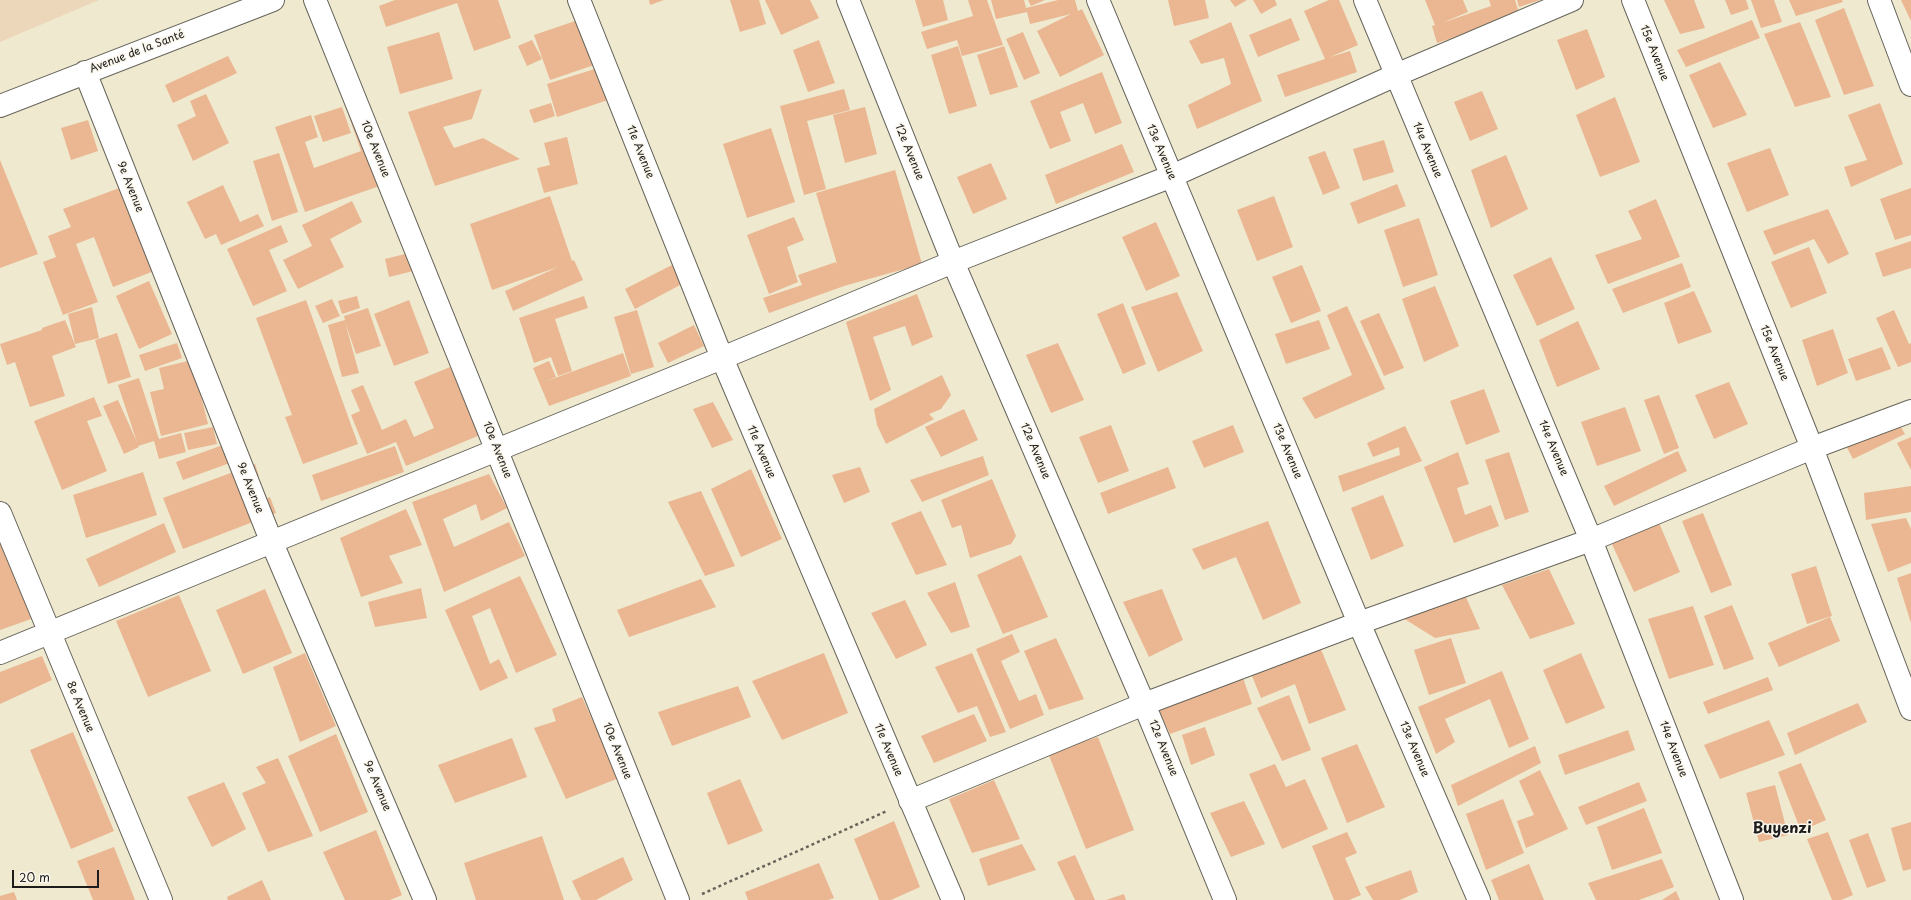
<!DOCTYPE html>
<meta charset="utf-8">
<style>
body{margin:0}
#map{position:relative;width:1911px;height:900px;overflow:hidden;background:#efe9cf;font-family:"Playpen Sans",sans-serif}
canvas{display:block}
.scale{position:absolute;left:12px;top:870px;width:87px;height:18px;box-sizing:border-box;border:2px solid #1c1c1c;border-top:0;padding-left:5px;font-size:12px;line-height:14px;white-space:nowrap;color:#1c1c1c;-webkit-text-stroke:3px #fbf7ec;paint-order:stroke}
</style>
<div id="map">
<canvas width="1911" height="900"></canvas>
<div class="scale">20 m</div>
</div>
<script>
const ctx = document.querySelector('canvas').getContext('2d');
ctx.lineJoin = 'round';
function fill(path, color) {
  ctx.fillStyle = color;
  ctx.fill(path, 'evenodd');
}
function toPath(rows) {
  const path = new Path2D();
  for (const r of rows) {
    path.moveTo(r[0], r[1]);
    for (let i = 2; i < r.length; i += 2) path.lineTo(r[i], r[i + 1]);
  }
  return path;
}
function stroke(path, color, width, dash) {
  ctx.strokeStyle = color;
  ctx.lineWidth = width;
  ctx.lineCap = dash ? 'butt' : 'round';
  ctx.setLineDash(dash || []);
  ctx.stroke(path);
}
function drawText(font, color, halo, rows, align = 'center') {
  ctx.font = font + ' "Playpen Sans",sans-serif';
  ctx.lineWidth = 3;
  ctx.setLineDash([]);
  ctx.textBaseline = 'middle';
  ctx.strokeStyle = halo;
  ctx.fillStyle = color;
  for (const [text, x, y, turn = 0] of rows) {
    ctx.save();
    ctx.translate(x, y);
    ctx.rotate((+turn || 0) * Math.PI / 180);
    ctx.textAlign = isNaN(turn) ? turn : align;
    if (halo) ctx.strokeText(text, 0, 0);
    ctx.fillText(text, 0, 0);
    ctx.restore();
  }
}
const built = toPath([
 [0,0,99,0,0,42]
]);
const building = toPath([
 [395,0,498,0,511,38,474,51,457,3,386,27,379,6],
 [649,0,664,0,650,5],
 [730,0,759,0,766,24,740,32],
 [765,0,810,0,819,18,781,35],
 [915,0,943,0,948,20,923,27],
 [968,0,987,0,1003,45,962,56,957,40,927,49,921,32,973,16],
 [991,0,1024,0,1026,8,1058,0,1075,0,1078,11,1082,9,1104,55,1060,77,1037,31,1071,14,1030,24,1027,12,996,19],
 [1028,0,1045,0,1031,6],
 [1168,0,1205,0,1209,18,1174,26],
 [1230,0,1247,0,1235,7],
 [1253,0,1275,0,1277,5,1261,14],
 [1329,0,1339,0,1358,45,1330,57,1350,51,1357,72,1285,97,1277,75,1325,59,1304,11],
 [1425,0,1463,0,1468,12,1442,23,1491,6,1489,0,1515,0,1520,16,1437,43,1432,26,1435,25],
 [1517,0,1540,0,1519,7],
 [1664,0,1694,0,1705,28,1680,34],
 [1725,0,1746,0,1749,9,1731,15],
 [1751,0,1774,0,1782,22,1761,28],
 [1789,0,1842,0,1843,2,1796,16],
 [1901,0,1911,0,1911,21],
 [1844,8,1874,86,1844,95,1815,20],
 [1291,18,1300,40,1258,57,1249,35],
 [581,19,597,64,550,80,534,35],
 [1752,20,1760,38,1686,67,1677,50],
 [1231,22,1262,101,1197,129,1188,105,1231,84,1224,58,1201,64,1189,41],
 [1800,22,1831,97,1795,107,1764,34],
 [1587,29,1605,77,1576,90,1557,40],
 [439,32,453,79,400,94,387,47],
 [1023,32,1040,73,1024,80,1006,39],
 [532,40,542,59,527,66,518,46],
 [819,40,835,83,808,92,793,50],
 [958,46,977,106,949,114,931,55],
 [1004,46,1018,87,990,95,977,55],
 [228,56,237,73,173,103,165,85],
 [1720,62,1747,115,1713,128,1689,75],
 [604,66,614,98,557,117,547,84],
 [1102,72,1122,123,1095,134,1083,103,1060,112,1071,141,1050,149,1030,101],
 [482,89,472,119,443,127,454,148,483,138,520,159,435,186,408,112],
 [844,89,850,110,807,121,826,189,804,195,780,106],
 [1482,91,1498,129,1470,141,1454,102],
 [206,94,229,143,193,161,177,125,196,116,190,101],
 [1615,97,1640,162,1600,177,1576,115],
 [362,99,391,182,305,212,275,127,311,115,318,137,305,142,314,168,361,151,345,105],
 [551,103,555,116,534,123,529,110],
 [1880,103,1903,164,1851,187,1844,167,1867,160,1848,115],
 [342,107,351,133,323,142,314,116],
 [865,107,877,154,845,163,833,115],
 [88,120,98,151,71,160,61,128],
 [771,128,795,202,747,218,723,144],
 [567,137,578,184,544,193,537,168,550,165,544,143],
 [1384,140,1394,172,1363,181,1353,149],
 [1122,144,1134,172,1056,204,1045,175],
 [1770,148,1789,195,1747,212,1727,163],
 [1325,151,1340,188,1323,195,1308,157],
 [279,153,298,212,272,221,253,161],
 [1506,155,1528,209,1491,228,1471,170],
 [0,160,38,254,0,268],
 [991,163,1007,199,973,214,957,177],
 [895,170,922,264,844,286,769,313,763,298,802,285,798,275,836,262,838,267,816,193],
 [1397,184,1406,206,1358,224,1350,203],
 [223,185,240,222,258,214,264,226,221,245,216,234,205,239,187,202],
 [122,187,154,271,113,287,94,237,76,244,98,302,63,315,43,262,56,257,48,236,71,227,63,209],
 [1911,188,1911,235,1895,240,1880,199],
 [550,196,572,261,574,260,583,280,513,311,505,291,558,267,492,290,470,224],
 [1274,196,1293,247,1257,261,1237,210],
 [1656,199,1680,257,1608,284,1595,255,1642,239,1628,211],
 [352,201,362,222,330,239,344,267,298,289,283,260,312,246,302,225],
 [1828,209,1849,254,1828,264,1814,239,1774,255,1763,231],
 [794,217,804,240,787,247,798,282,769,294,747,235],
 [1419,218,1438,275,1403,287,1384,230],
 [1156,222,1180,276,1146,291,1122,237],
 [281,225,288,242,269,250,287,291,253,306,227,249],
 [1911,241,1911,268,1883,277,1875,253],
 [1809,247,1827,293,1791,308,1771,262],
 [421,250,425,268,389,277,385,259],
 [1551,257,1575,309,1537,326,1513,275],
 [1682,263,1691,287,1623,313,1612,289],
 [672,265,682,284,635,309,625,289],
 [1302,265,1321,311,1291,323,1272,277],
 [149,281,172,334,139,349,116,296],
 [1435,286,1459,346,1424,362,1402,299],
 [1694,291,1712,332,1678,344,1664,303],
 [1177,292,1203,351,1158,372,1131,307],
 [917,294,933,337,912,346,905,326,873,337,891,390,870,401,846,322],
 [357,296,360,308,342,314,338,301],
 [584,296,588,308,555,319,572,371,558,376,551,357,534,363,519,318],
 [332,299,340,316,323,323,315,306],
 [306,300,358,444,303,464,285,417,292,415,256,318],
 [409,300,429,353,394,366,374,314],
 [1123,303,1146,364,1123,374,1097,314],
 [1347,306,1385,389,1315,419,1302,398,1352,375,1327,315],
 [92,307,99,338,75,344,68,314],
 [368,308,381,346,356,354,345,322,359,373,342,377,328,325,345,320,344,316],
 [637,310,654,367,631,374,614,317],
 [1894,310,1909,344,1911,343,1911,362,1898,367,1876,318],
 [1379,313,1404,368,1384,376,1360,321],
 [65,320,76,347,52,356,65,396,30,407,15,362,7,365,0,344,42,330,42,328],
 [1319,320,1330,349,1286,364,1275,334],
 [1578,321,1600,369,1557,387,1539,340],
 [694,325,704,346,668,363,658,343],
 [1833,329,1848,373,1817,386,1802,340],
 [117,333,131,377,108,384,95,340],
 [177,343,182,358,145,371,139,355],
 [1058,343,1084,400,1051,413,1026,355],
 [1882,347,1891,369,1856,381,1848,359],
 [623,353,631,376,549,406,533,368,549,361,556,377,544,382],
 [192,360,208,424,161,436,150,392,164,389,159,368],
 [450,367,480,435,406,466,396,442,367,454,351,415,360,411,351,390,363,385,382,430,406,419,414,437,434,428,414,382],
 [942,375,951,395,941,409,929,414,934,419,886,444,877,425,874,409],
 [139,378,159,439,181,433,186,452,159,459,154,441,138,446,139,447,124,454,103,406,118,400,137,442,118,385],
 [1729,382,1748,424,1714,439,1695,395],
 [1484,389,1500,432,1466,445,1450,401],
 [1659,395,1679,448,1664,454,1644,400],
 [94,397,102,416,87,421,107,471,62,490,34,421],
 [713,402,733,440,712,448,693,409],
 [1625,407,1641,451,1597,466,1581,422],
 [964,409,978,440,941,457,925,427],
 [1899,424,1905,434,1853,459,1845,444],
 [1111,425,1129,471,1098,483,1079,437],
 [1233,425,1244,452,1204,468,1192,441],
 [1405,426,1422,461,1343,492,1338,476,1400,455,1399,447,1373,457,1367,443],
 [213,427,217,444,188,450,184,433],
 [1911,437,1911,470,1897,443],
 [242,438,249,456,183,480,176,462],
 [395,446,404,472,321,501,312,475],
 [1678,451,1687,471,1614,506,1604,486],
 [1458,452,1469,484,1457,488,1465,515,1491,505,1499,526,1454,543,1424,467],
 [1509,452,1529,512,1505,520,1485,460],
 [983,456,989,475,922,502,910,480],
 [255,464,259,476,246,482,254,503,270,497,276,513,183,549,163,498],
 [860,467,870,492,844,503,832,475],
 [1168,467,1176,488,1108,514,1100,493],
 [751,469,782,539,741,557,711,489],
 [143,472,157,515,86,538,73,495],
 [489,474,507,508,481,521,476,504,443,519,454,547,509,522,525,556,444,592,412,502],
 [992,479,1016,536,1011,544,970,558,961,525,952,528,941,500],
 [1911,486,1911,512,1866,520,1864,493],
 [701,491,735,566,705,576,668,502],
 [1383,495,1404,546,1371,560,1351,508],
 [406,509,422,545,389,556,403,583,361,597,340,538],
 [921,511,947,565,916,575,891,523],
 [1703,513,1732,585,1711,593,1682,521],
 [1906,518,1911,529,1911,563,1888,572,1871,524],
 [1268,521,1301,603,1263,620,1236,557,1203,570,1192,549],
 [164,523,176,552,99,587,86,559],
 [1659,523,1680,572,1634,592,1611,542],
 [0,530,31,619,0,630],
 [1021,555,1048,617,1003,634,977,575],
 [1816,566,1832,616,1807,624,1791,574],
 [1549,569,1575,624,1530,639,1502,585],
 [1911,573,1911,623,1897,578],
 [520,576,557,655,516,673,490,608,472,616,490,664,499,659,508,678,480,691,445,610],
 [701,579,716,607,629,637,617,610],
 [955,582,970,627,951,633,927,593],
 [421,588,427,618,375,627,368,602],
 [265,589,292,653,243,674,216,610],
 [1162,589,1183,640,1149,657,1123,602],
 [179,595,211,671,148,697,116,621],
 [1465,595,1480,629,1435,638,1403,618],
 [905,600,927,645,896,659,871,613],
 [1732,605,1754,659,1724,670,1704,616],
 [1693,606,1714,665,1669,679,1648,619],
 [1830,617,1840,641,1779,667,1768,643],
 [1012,634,1020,652,1001,661,1019,701,1036,694,1044,715,1010,729,976,649],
 [1056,638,1084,699,1049,710,1024,651],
 [1451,638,1466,683,1429,695,1414,650],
 [1320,647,1346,710,1309,724,1295,684,1261,698,1250,671],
 [305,653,336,726,300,742,273,667],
 [824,653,848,713,782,740,752,681],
 [972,653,1006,732,990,737,977,706,958,713,935,667],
 [1581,653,1605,708,1566,724,1543,670],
 [42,656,52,680,0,704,0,672],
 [1502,671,1529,739,1509,748,1490,699,1445,719,1455,742,1436,754,1418,707],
 [1242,675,1252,704,1170,734,1157,706],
 [1768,677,1773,690,1708,714,1703,702],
 [738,686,751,717,672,746,658,712],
 [1289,695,1311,750,1282,761,1257,708],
 [582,697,619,778,566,799,534,728,556,721,552,709],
 [1858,703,1867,722,1795,755,1787,733],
 [974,714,987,741,934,763,921,736],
 [1769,720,1785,755,1720,779,1704,745],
 [1205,727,1215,755,1191,765,1182,735],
 [1628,730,1635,750,1565,775,1558,755],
 [73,732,114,831,71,849,30,750],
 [336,734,368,812,320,832,288,756],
 [1098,737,1134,830,1086,849,1048,753],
 [512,738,527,777,455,803,438,765],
 [1357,744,1385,807,1347,823,1321,758],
 [1535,746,1541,763,1458,806,1451,785],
 [278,758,313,836,268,852,242,793,266,783,256,767],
 [1801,763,1826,820,1801,831,1778,772],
 [1275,764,1286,787,1305,779,1328,829,1282,849,1249,774],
 [1540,770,1568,829,1526,848,1517,821,1534,815,1519,781],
 [740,779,763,831,728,845,707,793],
 [994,780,1020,839,972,853,949,799],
 [224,782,246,829,212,847,187,797],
 [1639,782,1647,801,1586,825,1578,807],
 [1775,785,1788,835,1759,842,1746,793],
 [1503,799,1524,853,1486,870,1466,814],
 [1244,801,1265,844,1231,857,1210,813],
 [1644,808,1662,853,1612,870,1597,827],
 [894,821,920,887,891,900,879,900,854,839],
 [1911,822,1911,869,1903,871,1891,828],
 [376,830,402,895,390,900,345,900,323,852],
 [1347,832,1357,853,1345,858,1361,895,1349,900,1334,900,1312,846],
 [1828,832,1853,895,1841,900,1832,900,1807,839],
 [1868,833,1886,881,1867,888,1849,840],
 [542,836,564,900,476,900,464,863],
 [1022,844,1036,870,988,886,979,859],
 [114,847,135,900,93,900,77,861],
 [1075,855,1095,900,1075,900,1057,862],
 [623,857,633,880,596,900,581,900,572,881],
 [1662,859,1674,887,1639,900,1596,900,1588,883],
 [819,863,834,898,828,900,748,900,745,892],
 [1529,864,1544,900,1499,900,1491,880],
 [1411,870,1418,892,1400,900,1373,900,1365,887],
 [262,880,271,900,228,900,227,897],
 [1676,891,1680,900,1662,900],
 [14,892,17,900,0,900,0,896],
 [1124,894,1126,900,1106,900]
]);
const path = toPath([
 [702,894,887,811]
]);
const minor = toPath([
 [315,0,678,900],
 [579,0,722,358,953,900],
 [848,0,953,262,1144,704,1225,900],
 [1098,0,1359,623,1479,900],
 [1365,0,1591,540,1732,900],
 [1633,0,1812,448,1911,709],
 [1879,0,1911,85],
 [85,72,272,543,425,900],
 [0,106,273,0],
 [0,513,161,900],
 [0,653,722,358,953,262,1172,176,1396,75,1572,0],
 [910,801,1144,704,1359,623,1591,540,1812,448,1911,411]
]);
const streetNames = [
 ["Avenue de la Santé",137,52,-21],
 ["15e Avenue",1654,53,68],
 ["10e Avenue",375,149,68],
 ["14e Avenue",1427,150,67],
 ["11e Avenue",640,152,68],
 ["12e Avenue",909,152,68],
 ["13e Avenue",1161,152,67],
 ["9e Avenue",130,187,68],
 ["15e Avenue",1774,353,68],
 ["14e Avenue",1553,448,67],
 ["10e Avenue",497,450,68],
 ["12e Avenue",1035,451,67],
 ["13e Avenue",1287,451,67],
 ["11e Avenue",761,452,67],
 ["9e Avenue",250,488,68],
 ["8e Avenue",80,707,67],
 ["12e Avenue",1163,748,68],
 ["13e Avenue",1414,749,67],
 ["14e Avenue",1673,749,69],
 ["11e Avenue",888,750,67],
 ["10e Avenue",617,751,68],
 ["9e Avenue",377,786,67]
];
const districtNames = [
 ["Buyenzi",1782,829]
];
fill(built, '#edd7ba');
fill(building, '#eab792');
stroke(minor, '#66645b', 24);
stroke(path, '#66645b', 2.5, [3, 3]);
stroke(minor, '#fff', 22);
drawText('11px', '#1c1c1c', '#fbf7ec', streetNames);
drawText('bold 15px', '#1c1c1c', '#fbf7ec', districtNames);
</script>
